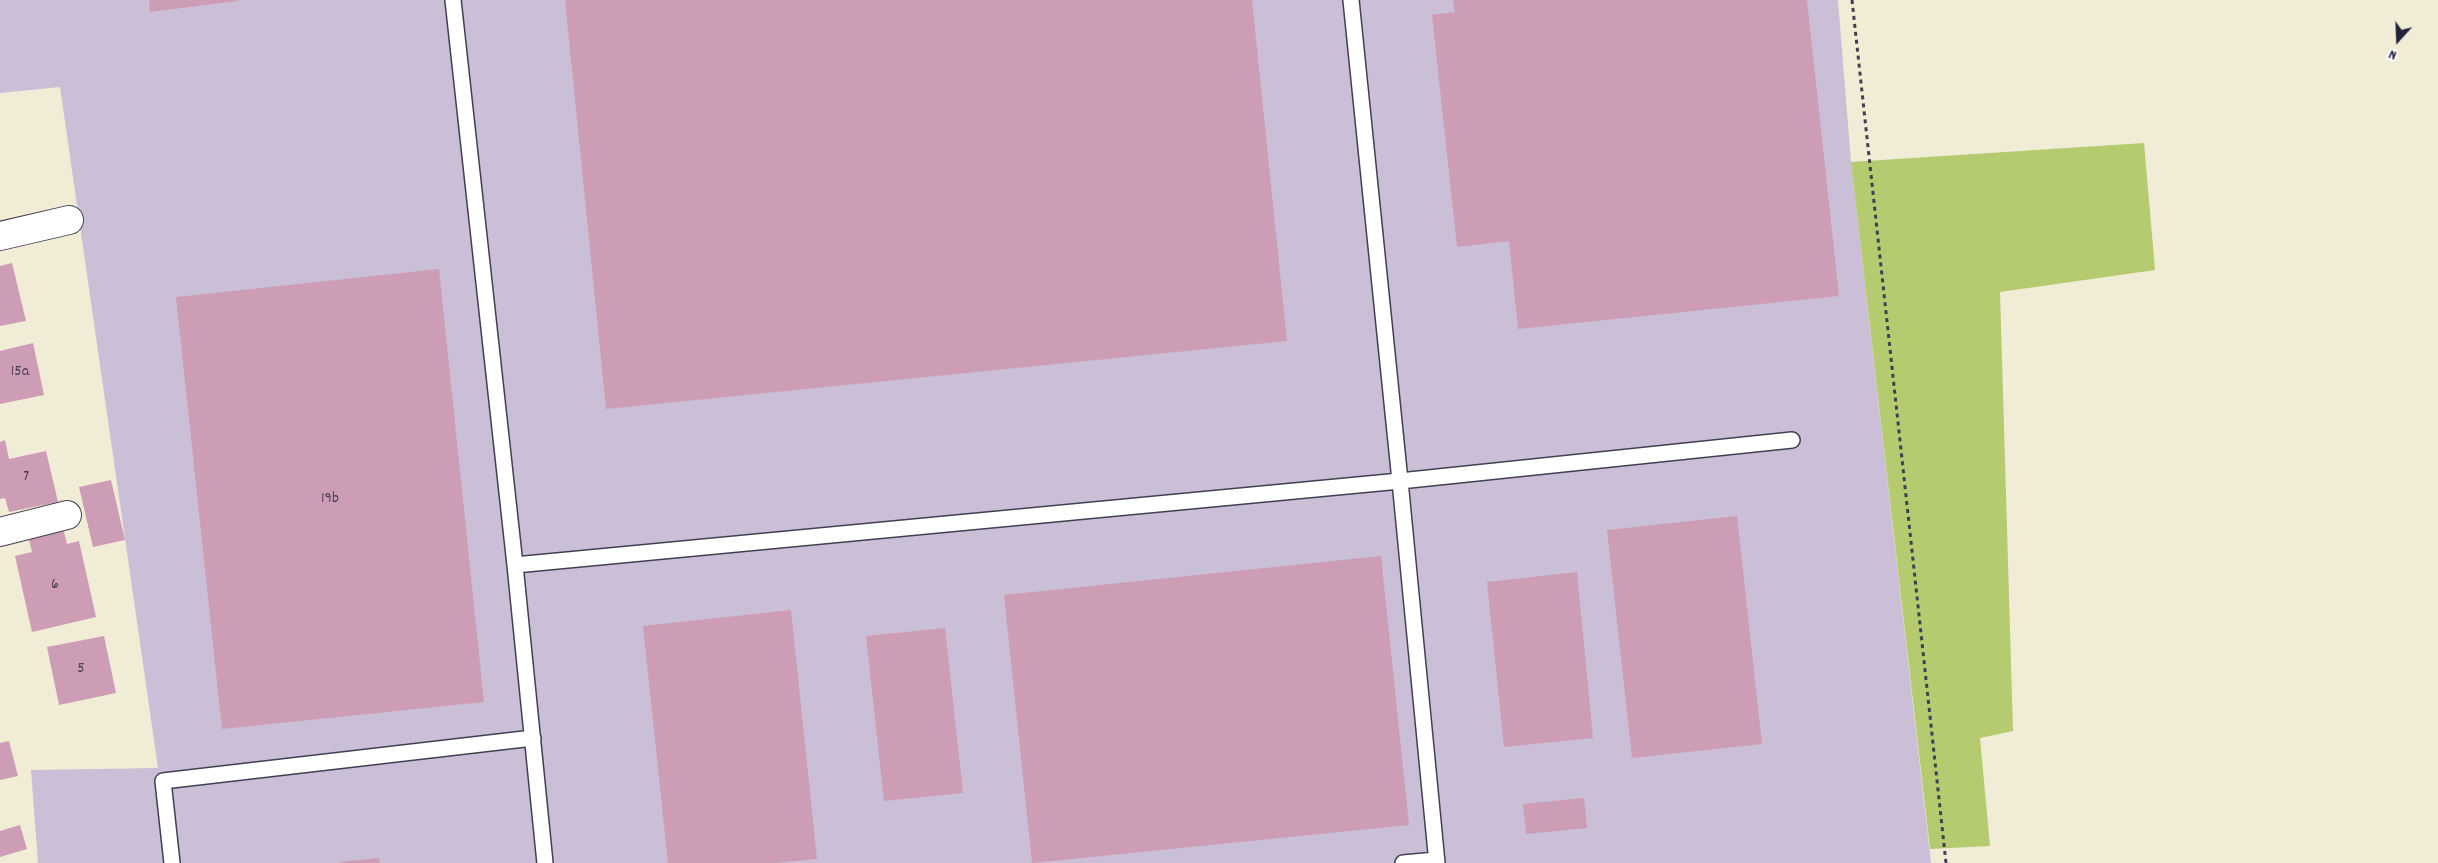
<!DOCTYPE html>
<style>
body{margin:0}
#map{position:relative;width:2438px;height:863px;overflow:hidden;background:#f1ecd6;font-family:Dekko,sans-serif}
canvas{display:block}
.north{position:absolute;left:2373px;top:15px;width:50px;height:50px;-webkit-text-stroke:4px #fdfcf7;paint-order:stroke;rotate:200deg;font-size:14px;font-weight:700;line-height:20px;text-align:center;color:#22223b}
.north::after{content:'';display:block;margin:auto;width:18px;height:22px;background:#22223b;clip-path:polygon(50% 0,100% 100%,50% 72%,0 100%)}
</style>
<div id="map">
<canvas width="2438" height="863"></canvas>
<div class="north">N</div>
</div>
<script>
const ctx = document.querySelector('canvas').getContext('2d');
ctx.lineJoin = 'round';
function fill(path, color) {
  ctx.fillStyle = color;
  ctx.fill(path, 'evenodd');
}
function toPath(rows) {
  const path = new Path2D();
  for (const r of rows) {
    path.moveTo(r[0], r[1]);
    for (let i = 2; i < r.length; i += 2) path.lineTo(r[i], r[i + 1]);
  }
  return path;
}
function stroke(path, color, width, dash) {
  ctx.strokeStyle = color;
  ctx.lineWidth = width;
  ctx.lineCap = dash ? 'butt' : 'round';
  ctx.setLineDash(dash || []);
  ctx.stroke(path);
}
function drawText(font, color, halo, rows, align = 'center') {
  ctx.font = font + ' Dekko,sans-serif';
  ctx.lineWidth = 4;
  ctx.setLineDash([]);
  ctx.textBaseline = 'middle';
  ctx.strokeStyle = halo;
  ctx.fillStyle = color;
  for (const [text, x, y, turn = 0] of rows) {
    ctx.save();
    ctx.translate(x, y);
    ctx.rotate((+turn || 0) * Math.PI / 180);
    ctx.textAlign = isNaN(turn) ? turn : align;
    if (halo) ctx.strokeText(text, 0, 0);
    ctx.fillText(text, 0, 0);
    ctx.restore();
  }
}
const industrial = toPath([
 [0,0,1838,0,1851,162,1931,863,38,863,31,770,158,768,60,87,0,93]
]);
const green = toPath([
 [2144,143,2155,270,2000,292,2013,731,1980,738,1990,846,1930,849,1851,162]
]);
const building = toPath([
 [149,0,238,0,238,1,150,12],
 [565,0,1252,0,1287,341,606,409],
 [1453,0,1807,0,1839,296,1518,329,1509,241,1457,247,1432,15,1455,12],
 [12,263,26,321,0,326,0,266],
 [439,269,484,702,222,729,176,297],
 [33,343,44,395,0,404,0,351],
 [5,440,9,459,46,451,58,502,9,512,5,498,0,499,0,442],
 [111,480,125,540,93,547,79,487],
 [1737,516,1762,744,1632,758,1607,530],
 [63,528,67,544,79,541,96,617,32,632,15,556,32,552,28,536],
 [1381,556,1409,825,1032,863,1004,595],
 [1577,572,1593,738,1504,747,1487,582],
 [791,610,817,859,774,863,668,863,643,626],
 [945,628,963,793,884,801,866,636],
 [104,636,116,693,59,705,47,647],
 [9,741,18,776,0,780,0,743],
 [1584,798,1587,828,1526,834,1523,804],
 [20,825,27,849,0,857,0,831],
 [379,858,380,863,340,863,340,862]
]);
const path = toPath([
 [1852,0,1946,863]
]);
const lane = toPath([
 [453,0,515,565,545,863],
 [515,565,1400,481,1351,0],
 [172,863,163,781,533,738],
 [1403,863,1436,860],
 [1437,863,1400,481,1792,440]
]);
const street = toPath([
 [0,236,69,220],
 [0,532,67,515]
]);
const numberNames = [
 ["15a",20,373],
 ["7",26,478],
 ["19b",330,500],
 ["6",55,586],
 ["5",81,670]
];
fill(industrial, '#cabfd6');
fill(green, '#b5cb6f');
fill(building, '#cd9db5');
stroke(lane, '#414052', 18);
stroke(street, '#414052', 30);
stroke(path, '#414052', 3, [4, 4]);
stroke(lane, '#fff', 15);
stroke(street, '#fff', 28);
drawText('16px', '#4d415a', null, numberNames);
</script>
